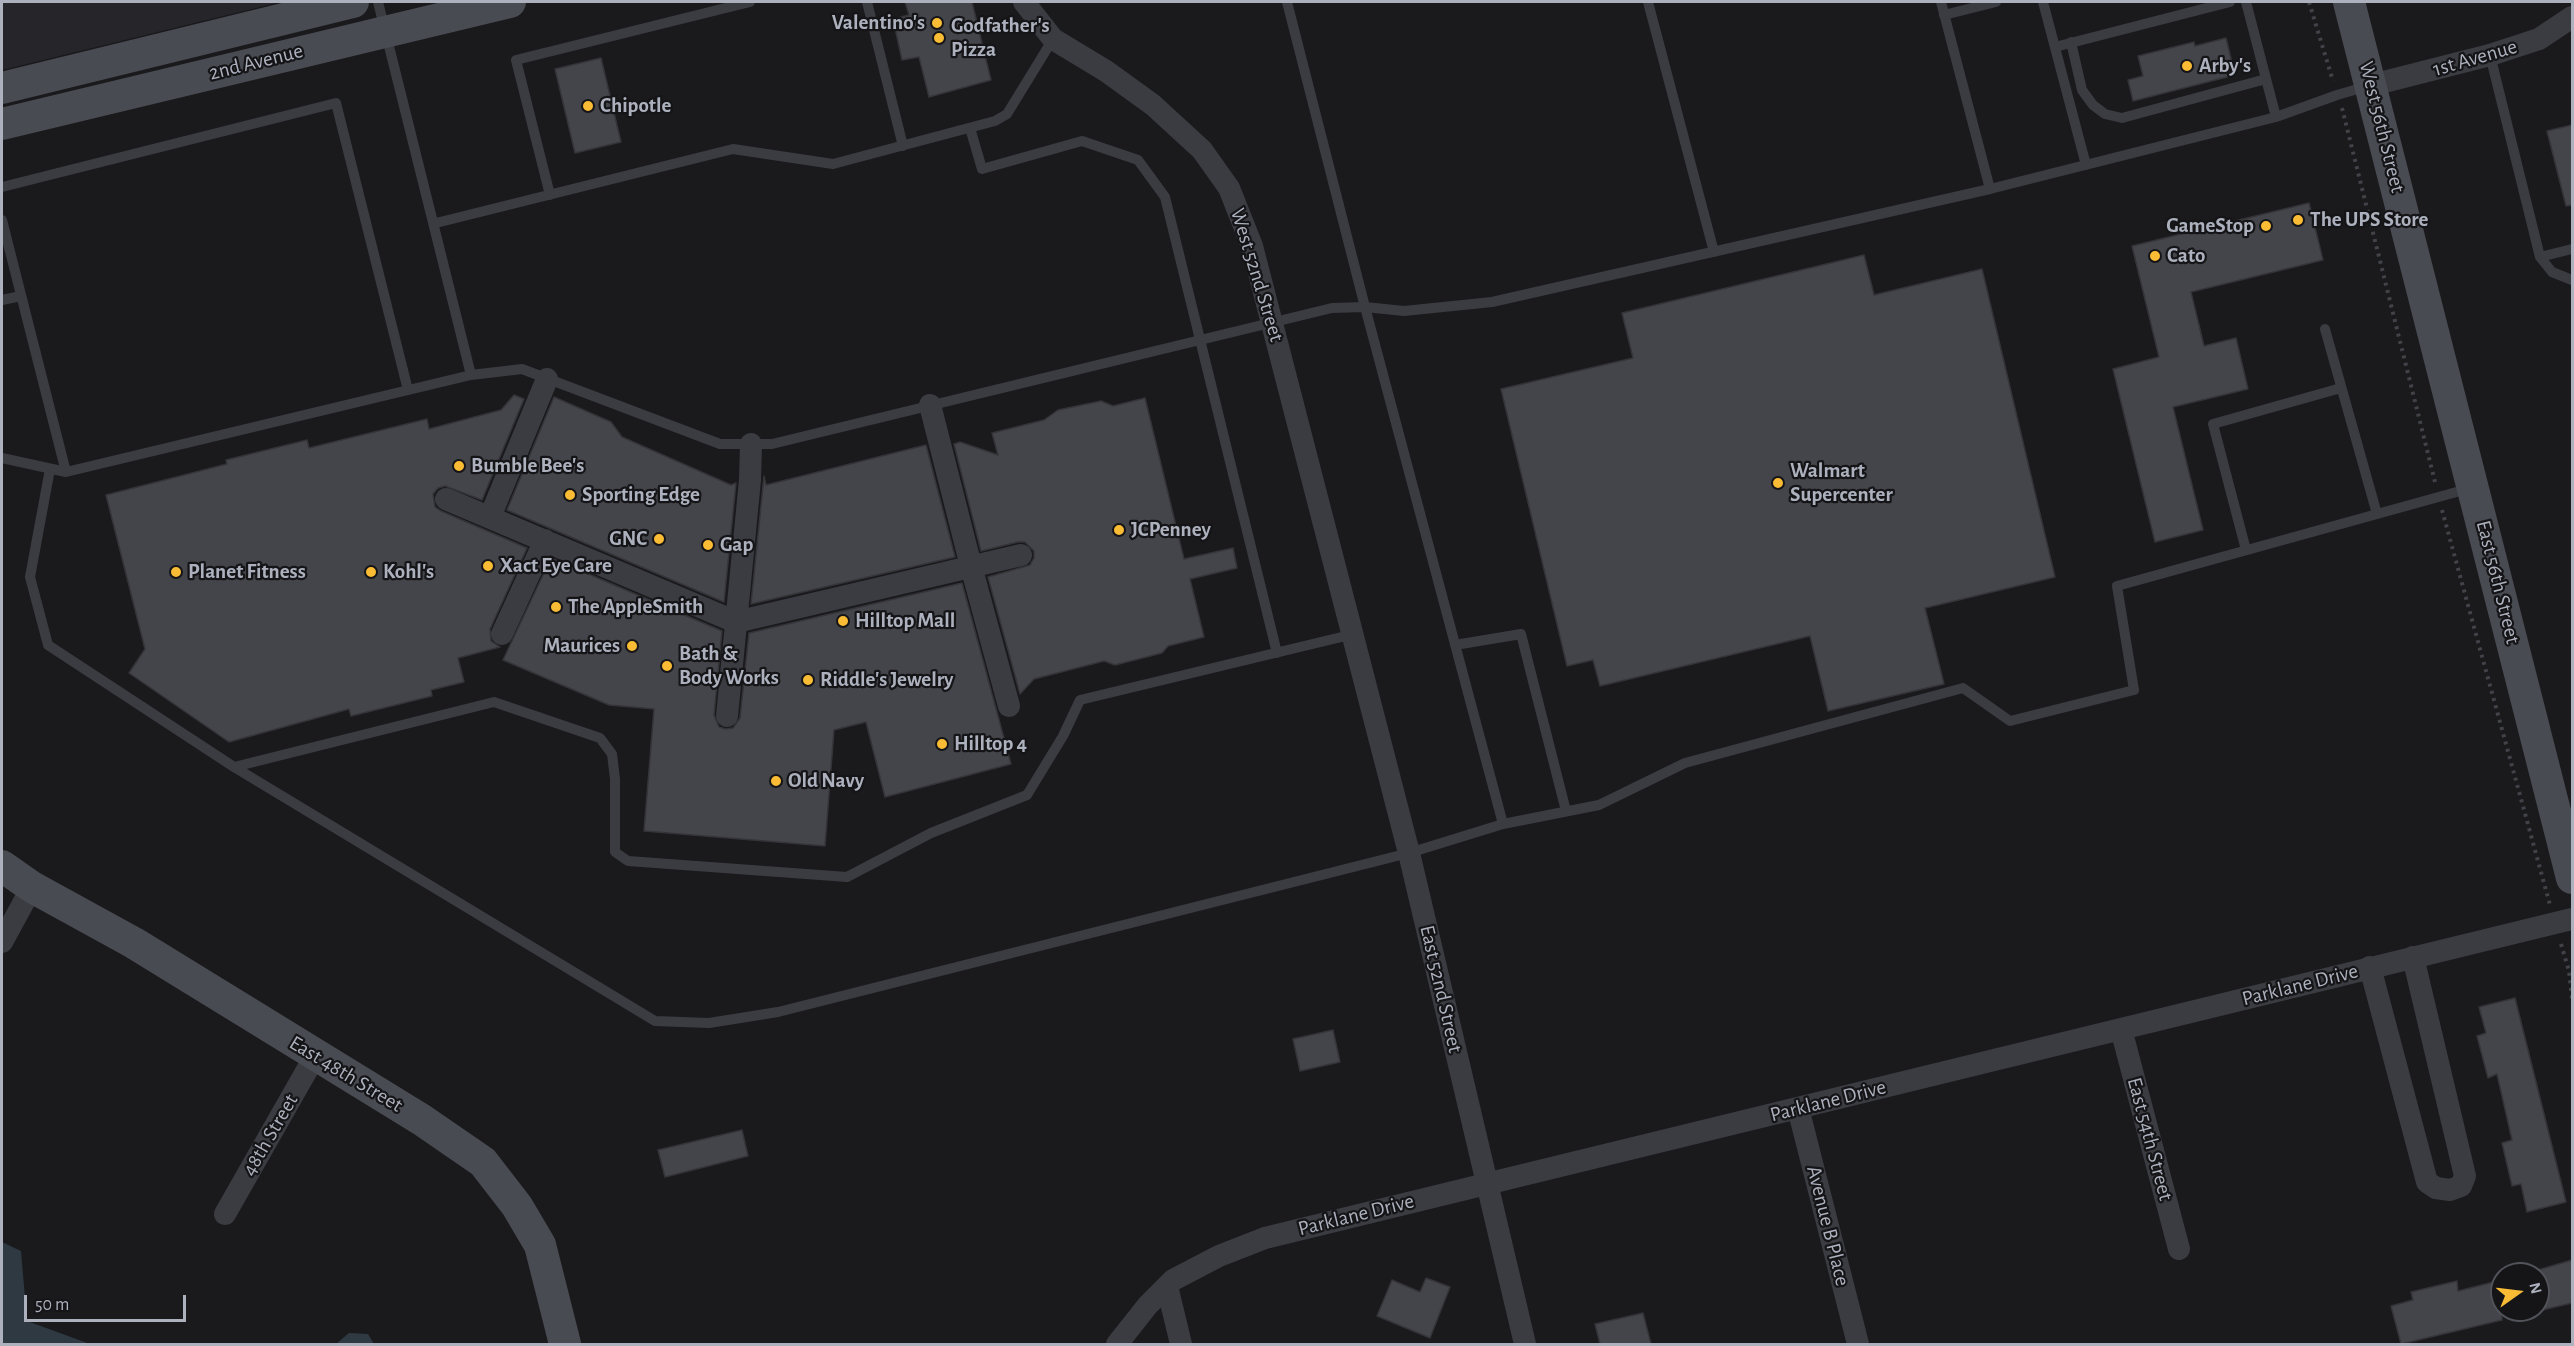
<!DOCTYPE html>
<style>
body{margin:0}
#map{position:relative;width:2574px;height:1346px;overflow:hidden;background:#1a1a1d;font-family:"Alegreya Sans",sans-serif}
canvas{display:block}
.frame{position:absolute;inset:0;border:3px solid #acb1bd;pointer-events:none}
.north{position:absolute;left:2490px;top:1262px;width:60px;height:60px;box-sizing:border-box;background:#151518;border:2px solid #51535a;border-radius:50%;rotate:76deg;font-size:16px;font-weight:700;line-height:24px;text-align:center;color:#acb1bd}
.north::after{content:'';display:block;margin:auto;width:21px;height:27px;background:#fabc35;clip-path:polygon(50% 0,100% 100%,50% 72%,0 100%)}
.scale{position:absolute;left:24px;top:1295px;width:162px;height:27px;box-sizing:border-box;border:3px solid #acb1bd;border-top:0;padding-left:8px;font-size:18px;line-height:21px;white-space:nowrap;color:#acb1bd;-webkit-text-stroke:4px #151518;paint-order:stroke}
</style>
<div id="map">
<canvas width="2574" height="1346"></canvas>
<div class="frame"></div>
<div class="north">N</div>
<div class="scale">50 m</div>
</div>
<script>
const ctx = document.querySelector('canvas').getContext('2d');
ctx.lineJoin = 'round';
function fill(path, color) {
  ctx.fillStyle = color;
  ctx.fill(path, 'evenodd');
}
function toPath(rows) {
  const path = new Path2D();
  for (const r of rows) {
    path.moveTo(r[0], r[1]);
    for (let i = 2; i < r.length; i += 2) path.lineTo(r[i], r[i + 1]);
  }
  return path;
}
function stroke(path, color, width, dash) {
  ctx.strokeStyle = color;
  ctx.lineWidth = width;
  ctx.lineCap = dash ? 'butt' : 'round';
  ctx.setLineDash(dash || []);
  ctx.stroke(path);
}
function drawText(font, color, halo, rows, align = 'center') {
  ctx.font = font + ' "Alegreya Sans",sans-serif';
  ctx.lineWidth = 4.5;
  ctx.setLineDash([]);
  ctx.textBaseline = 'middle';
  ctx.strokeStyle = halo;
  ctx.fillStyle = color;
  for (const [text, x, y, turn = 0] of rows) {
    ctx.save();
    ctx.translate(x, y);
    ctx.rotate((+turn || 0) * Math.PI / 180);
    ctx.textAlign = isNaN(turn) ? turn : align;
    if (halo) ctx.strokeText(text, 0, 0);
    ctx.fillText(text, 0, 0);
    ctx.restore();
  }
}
const built = toPath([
 [2,2,280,2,2,70]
]);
const water = toPath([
 [2,1242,21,1251,27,1321,90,1344,2,1344],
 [349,1333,368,1334,374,1344,336,1344]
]);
const building = toPath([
 [905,2,972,2,991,80,929,97,919,57,902,60,893,19,909,15,905,2],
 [2226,38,2235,75,2133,101,2128,80,2143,76,2138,56,2194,42,2195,46,2226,38],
 [601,58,621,142,575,153,555,69,601,58],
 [2572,125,2572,205,2566,206,2547,131,2572,125],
 [2309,203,2323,260,2191,292,2204,346,2236,338,2248,389,2173,407,2203,530,2155,542,2113,369,2159,357,2132,246,2309,203],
 [1864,255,1874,295,1982,269,2055,577,1925,608,1944,684,1828,711,1810,636,1600,686,1593,660,1567,666,1501,389,1633,358,1622,313,1864,255],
 [514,395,524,399,482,500,445,486,438,488,433,494,435,507,441,511,527,548,490,629,491,641,500,647,458,658,464,682,431,690,432,696,351,716,349,709,229,742,129,673,145,649,106,495,227,464,226,460,307,440,309,448,427,419,429,429,501,410,514,395],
 [554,397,611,422,622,437,731,485,736,483,724,602,507,510,554,397],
 [1145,398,1184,559,1233,548,1237,568,1190,579,1204,637,1168,646,1162,653,1115,665,1104,661,1034,679,1020,694,988,577,1030,565,1034,558,1034,551,1025,542,1018,542,981,551,954,444,960,442,998,455,992,433,1044,420,1058,410,1101,401,1113,406,1145,398],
 [926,445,955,557,751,604,764,476,766,485,926,445],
 [551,558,722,631,714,715,719,727,726,729,733,728,740,718,749,633,962,583,1011,764,885,797,866,722,834,730,825,846,644,831,654,709,609,705,503,660,551,558],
 [2515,998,2566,1202,2527,1212,2521,1184,2512,1186,2502,1143,2512,1140,2497,1074,2488,1078,2477,1036,2486,1033,2479,1007,2515,998],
 [1333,1030,1340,1062,1300,1071,1293,1039,1333,1030],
 [742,1130,748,1156,665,1177,658,1150,742,1130],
 [2572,1260,2572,1303,2538,1311,2538,1270,2572,1260],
 [1426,1278,1450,1287,1430,1338,1377,1316,1392,1280,1420,1292,1426,1278],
 [2502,1280,2502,1320,2401,1344,2391,1306,2413,1300,2411,1292,2457,1281,2458,1291,2502,1280],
 [1643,1313,1651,1344,1600,1344,1595,1324,1643,1313]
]);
const path = toPath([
 [2309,2,2333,81],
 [2342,108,2435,482],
 [2442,510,2550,905],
 [2561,944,2569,971,2572,999]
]);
const lane = toPath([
 [378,2,471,375],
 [867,2,903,146],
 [1287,2,1365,307,1503,824],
 [1648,2,1714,252],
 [1941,2,1990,189],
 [2043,2,2086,165],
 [2246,2,2276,117],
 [1944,15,1996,2],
 [2071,42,2082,90,2093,105,2105,114,2122,118,2266,79],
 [2055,47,2230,2],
 [2490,55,2540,257,2552,272,2572,280],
 [970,128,982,169,1082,141,1138,160,1165,197,1277,653],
 [2,187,336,103,408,390],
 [550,195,516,60,750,2],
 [2,220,66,472],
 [436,223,733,149,833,164,995,121,1007,114,1053,39],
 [2540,257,2572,249],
 [2,300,21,296],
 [2325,329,2377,514],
 [2,458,66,472,471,375,522,369,720,444,772,444,1332,308,1365,307,1404,311,1492,302,1990,189,2276,117,2337,95,2368,86],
 [50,469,30,577,48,645,234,767,655,1021,709,1023,778,1012,1409,853,1503,824,1599,805,1685,763,1963,688,2010,721,2134,690,2117,586,2471,488],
 [2246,550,2213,424,2341,388],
 [1455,645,1521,634,1566,811],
 [234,767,494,702,600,738,612,754,615,779,615,852,628,861,847,877,931,833,1027,795,1063,736,1080,700,1354,634]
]);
const street = toPath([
 [1024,2,1053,39,1106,71,1153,105,1202,150,1229,188,1252,246,1409,853,1525,1344],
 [2372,85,2490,55,2539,39,2572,17],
 [930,405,971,566,1009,706],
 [446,499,736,622,1021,555],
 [490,517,547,379],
 [502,634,545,540],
 [727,716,750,480,751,444],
 [2,942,32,887],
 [2370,967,2427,1182,2436,1188,2450,1190,2461,1186,2465,1176,2413,957],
 [2121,1029,2179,1249],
 [1798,1108,1858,1344],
 [225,1214,315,1056],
 [1167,1286,1181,1344],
 [1117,1344,1148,1305,1173,1280,1219,1256,1265,1238,2572,919]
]);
const secondary = toPath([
 [2349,2,2572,878],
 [2,88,353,2],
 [2,124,510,2],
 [2,866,32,887,134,943,422,1120,483,1162,517,1206,540,1245,565,1344]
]);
const markers = [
 [937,23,6,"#fabc35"],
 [939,38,6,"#fabc35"],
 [2187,66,6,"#fabc35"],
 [588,106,6,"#fabc35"],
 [2298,220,6,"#fabc35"],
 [2266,226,6,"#fabc35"],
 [2155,256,6,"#fabc35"],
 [459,466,6,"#fabc35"],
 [1778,483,6,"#fabc35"],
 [570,495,6,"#fabc35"],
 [1119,530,6,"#fabc35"],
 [659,539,6,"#fabc35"],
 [708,545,6,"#fabc35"],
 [488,566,6,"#fabc35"],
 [176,572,6,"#fabc35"],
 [371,572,6,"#fabc35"],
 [556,607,6,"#fabc35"],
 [843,621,6,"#fabc35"],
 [632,646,6,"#fabc35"],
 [667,666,6,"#fabc35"],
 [808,680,6,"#fabc35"],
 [942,744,6,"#fabc35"],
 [776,781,6,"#fabc35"]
];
const poiNames = [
 ["Valentino's",925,23,"right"],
 ["Godfather's",951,26],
 ["Pizza",951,50],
 ["Arby's",2199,66],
 ["Chipotle",600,106],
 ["The UPS Store",2310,220],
 ["GameStop",2254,226,"right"],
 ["Cato",2167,256],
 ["Bumble Bee's",471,466],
 ["Walmart",1790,471],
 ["Supercenter",1790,495],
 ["Sporting Edge",582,495],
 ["JCPenney",1131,530],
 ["GNC",647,539,"right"],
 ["Gap",720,545],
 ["Xact Eye Care",500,566],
 ["Planet Fitness",188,572],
 ["Kohl's",383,572],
 ["The AppleSmith",568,607],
 ["Hilltop Mall",855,621],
 ["Maurices",620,646,"right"],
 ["Bath &",679,654],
 ["Body Works",679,678],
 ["Riddle's Jewelry",820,680],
 ["Hilltop 4",954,744],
 ["Old Navy",788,781]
];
const streetNames = [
 ["1st Avenue",2475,58,-16],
 ["2nd Avenue",256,62,-14],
 ["West 56th Street",2382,127,76],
 ["West 52nd Street",1257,275,73],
 ["East 56th Street",2498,582,76],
 ["Parklane Drive",2300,985,-14],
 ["East 52nd Street",1441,989,77],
 ["East 48th Street",346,1074,31],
 ["Parklane Drive",1828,1101,-14],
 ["48th Street",270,1135,-60],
 ["East 54th Street",2150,1139,75],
 ["Parklane Drive",1356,1215,-14],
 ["Avenue B Place",1828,1226,76]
];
fill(built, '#26262a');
fill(water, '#2f3942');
fill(building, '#44454a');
stroke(building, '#343439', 1.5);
stroke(path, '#414349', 4, [3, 4.5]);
stroke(lane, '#3b3c42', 10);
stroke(street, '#3b3c42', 22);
stroke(secondary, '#494b52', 32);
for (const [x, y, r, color] of markers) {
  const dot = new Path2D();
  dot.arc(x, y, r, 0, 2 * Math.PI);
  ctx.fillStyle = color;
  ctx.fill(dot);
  stroke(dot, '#151518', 2);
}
drawText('bold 21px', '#acb1bd', '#151518', poiNames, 'left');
drawText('21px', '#acb1bd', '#151518', streetNames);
</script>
